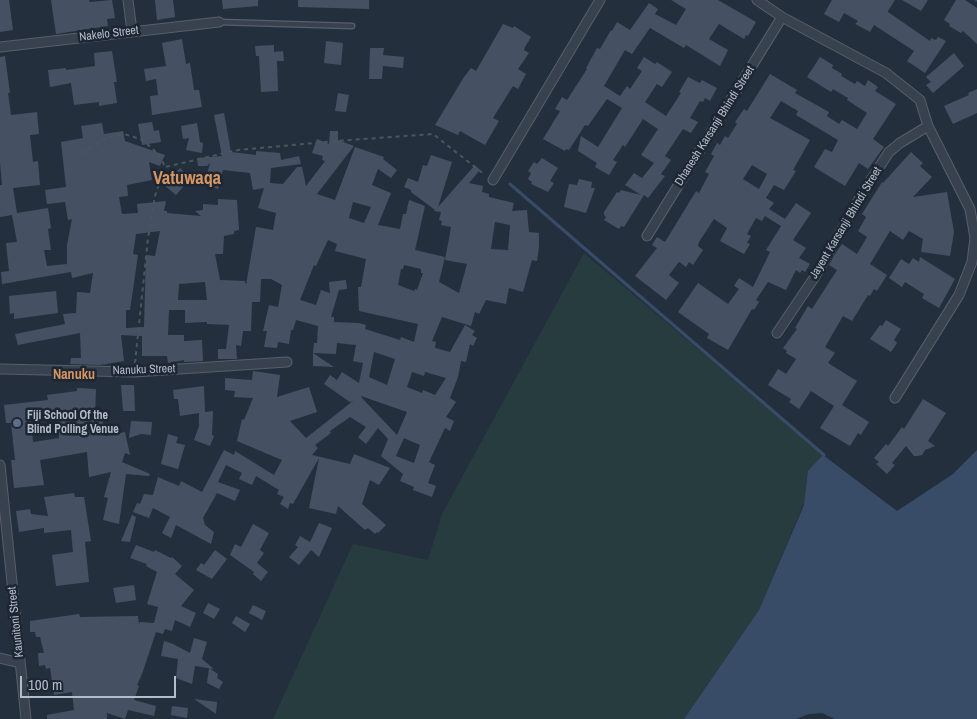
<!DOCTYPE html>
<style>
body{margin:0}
#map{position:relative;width:977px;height:719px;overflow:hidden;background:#242f3e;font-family:"Archivo Narrow",sans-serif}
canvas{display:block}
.scale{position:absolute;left:20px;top:676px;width:156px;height:22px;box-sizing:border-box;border:2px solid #b4bcc9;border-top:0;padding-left:6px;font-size:15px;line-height:18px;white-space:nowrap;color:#b4bcc9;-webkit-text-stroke:4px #1d2633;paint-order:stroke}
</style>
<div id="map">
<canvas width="977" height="719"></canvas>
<div class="scale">100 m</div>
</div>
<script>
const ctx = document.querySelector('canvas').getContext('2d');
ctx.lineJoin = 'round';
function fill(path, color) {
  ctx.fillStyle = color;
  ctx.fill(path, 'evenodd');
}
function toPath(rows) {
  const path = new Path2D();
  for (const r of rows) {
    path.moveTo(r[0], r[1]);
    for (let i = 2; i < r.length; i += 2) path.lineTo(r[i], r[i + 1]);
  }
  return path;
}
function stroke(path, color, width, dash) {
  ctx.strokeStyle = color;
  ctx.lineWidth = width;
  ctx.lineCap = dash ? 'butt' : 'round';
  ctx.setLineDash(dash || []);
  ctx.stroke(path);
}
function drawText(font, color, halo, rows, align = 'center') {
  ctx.font = font + ' "Archivo Narrow",sans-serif';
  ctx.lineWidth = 5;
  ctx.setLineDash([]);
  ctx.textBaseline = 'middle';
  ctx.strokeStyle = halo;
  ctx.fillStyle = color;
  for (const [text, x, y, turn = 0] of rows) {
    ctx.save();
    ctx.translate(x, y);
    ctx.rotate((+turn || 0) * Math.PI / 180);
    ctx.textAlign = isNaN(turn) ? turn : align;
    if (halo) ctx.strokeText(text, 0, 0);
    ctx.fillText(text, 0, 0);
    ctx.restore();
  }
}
const green = toPath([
 [584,253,824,455,759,610,684,719,273,719,353,544,428,560,442,514]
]);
const water = toPath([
 [977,450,977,719,835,719,822,713,809,714,796,719,684,719,759,610,804,505,808,471,823,455,897,511,953,474]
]);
const stream = toPath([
 [976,0,977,0],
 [510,184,824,455]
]);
const building = toPath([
 [0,0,9,0,13,30,0,32],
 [51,0,89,0,90,2,112,0,115,18,107,19,108,26,56,34],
 [155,0,173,0,175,17,157,20],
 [222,0,258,0,258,6,223,9],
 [298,0,369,0,369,9,298,7],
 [671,0,718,0,756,22,748,36,746,35,744,39,719,24,709,39,728,50,720,66,686,45,684,48,650,28,632,54,625,50,604,86,620,96,627,86,630,89,642,71,637,68,644,57,655,64,657,62,672,72,662,87,657,84,645,102,666,116,681,93,679,92,688,77,700,83,702,80,717,88,710,101,705,98,703,102,700,101,690,118,698,122,691,133,683,129,665,156,671,160,661,174,665,176,648,198,644,195,624,227,621,226,619,229,604,220,606,217,604,215,604,212,617,192,619,193,621,190,641,195,625,185,634,173,642,178,654,163,641,155,658,129,643,119,625,147,623,145,613,160,617,162,609,175,595,167,597,163,578,151,581,136,598,147,622,108,607,99,588,126,585,125,569,150,566,149,565,151,543,139,560,111,555,109,562,97,567,100,587,69,586,68,597,48,600,49,611,30,612,31,617,22,630,30,649,3,658,9,655,14,676,25,686,9],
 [832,0,895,0,888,11,888,12,930,41,931,38,936,40,938,37,946,41,925,73,907,61,914,51,874,25,870,32,855,24,858,21,844,13,839,22,824,14],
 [902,0,928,0,921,11],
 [956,0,965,0,977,8,977,44,963,31,961,33,949,26,950,24,944,20],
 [503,24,513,28,514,26,531,37,525,47,524,50,529,53,518,69,526,74,518,89,513,86,493,118,499,121,485,145,460,131,458,135,435,125,464,77,471,68,476,71],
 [182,39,186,64,190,63,194,90,199,90,202,107,152,115,150,96,158,95,156,79,146,81,144,69,166,66,162,43],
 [326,41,343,43,341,65,324,63],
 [274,45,274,52,283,51,284,61,277,61,278,91,261,92,259,56,256,56,255,46],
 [370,48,384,48,383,55,404,57,403,68,383,66,382,79,369,79],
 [112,51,117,82,114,82,117,103,99,106,99,102,74,105,71,83,50,87,48,70,66,68,66,70,95,66,94,53],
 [954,53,964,66,933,93,926,85,931,82,926,77],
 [5,56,10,93,8,93,11,115,37,112,39,134,30,135,33,162,38,161,40,185,13,188,17,213,48,208,51,228,48,229,51,250,44,250,47,266,67,264,67,245,72,219,68,220,65,202,47,204,45,190,66,187,61,142,83,138,81,126,102,123,104,134,123,131,125,141,165,155,160,166,149,162,152,180,127,185,128,196,119,197,122,214,138,213,137,204,166,201,164,211,167,211,167,213,201,216,195,211,203,210,203,204,218,205,218,199,237,200,239,230,234,231,234,234,224,236,223,254,215,254,220,280,245,281,246,285,256,227,273,230,276,213,258,208,264,188,253,190,250,173,223,170,218,189,204,185,210,163,207,166,198,166,197,158,222,156,214,115,224,113,231,152,256,155,256,151,280,153,281,160,299,156,301,164,271,168,270,183,283,184,297,167,302,167,306,186,325,161,322,160,323,156,312,153,317,139,329,144,330,131,338,131,338,140,354,146,317,194,335,200,355,147,384,157,383,159,397,170,391,178,378,169,372,185,391,193,378,225,400,229,403,214,406,214,409,200,425,206,415,250,445,257,439,282,459,293,467,264,445,260,451,227,441,225,442,221,439,220,441,212,434,211,435,210,411,192,411,190,404,187,408,178,418,182,423,165,427,166,431,155,452,162,438,207,475,165,480,170,469,183,483,186,482,192,489,194,489,197,514,203,512,211,527,210,529,232,539,233,539,247,537,261,532,260,523,292,509,288,506,304,486,300,479,314,475,312,471,326,442,317,432,341,436,342,435,348,450,352,465,325,475,331,472,335,477,338,473,346,470,344,466,362,461,361,458,377,450,398,456,402,446,417,454,421,450,431,445,428,429,462,435,465,428,483,436,486,432,497,413,490,414,487,400,481,403,474,381,456,388,439,378,428,366,444,358,437,366,427,350,417,330,431,331,433,315,445,318,448,312,455,350,464,354,454,390,468,379,485,370,480,362,504,386,525,378,533,377,532,375,534,368,528,365,530,338,506,336,514,309,508,319,458,293,504,290,503,288,509,280,504,284,497,277,494,279,490,256,476,252,485,239,479,242,473,226,465,218,482,240,490,235,501,217,493,203,518,205,525,214,532,211,544,176,525,171,538,162,533,170,517,153,508,149,518,133,512,137,503,140,504,144,494,153,495,158,477,179,486,181,481,202,492,224,450,234,455,235,451,274,475,282,460,237,441,242,419,244,420,253,398,234,397,235,391,225,390,225,378,252,380,253,371,280,375,277,397,309,387,317,412,290,421,306,438,353,401,350,402,324,384,330,375,337,380,342,372,359,383,363,363,353,361,356,345,337,343,336,354,313,353,314,343,317,343,318,326,296,320,293,330,291,330,289,344,278,342,277,348,264,347,267,331,263,331,269,305,278,307,282,285,271,279,261,279,260,302,252,302,251,331,243,331,241,346,236,345,237,359,218,359,218,349,226,349,229,325,207,324,207,322,185,323,185,310,169,310,168,335,184,335,184,341,202,340,203,361,184,362,184,360,168,363,167,356,142,356,142,336,140,336,121,335,124,361,100,365,70,364,71,358,81,358,80,333,18,345,15,334,65,324,63,314,76,313,77,292,90,293,93,273,72,278,71,272,2,284,1,272,9,271,6,243,17,242,12,215,0,217,0,185,2,185,0,162,0,57],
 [353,202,371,207,364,223,349,218],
 [495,222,510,225,508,250,491,249],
 [160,231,155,256,146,255,144,327,126,328,126,310,130,310,138,255,133,254,136,234],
 [328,240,337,244,335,251,366,259,361,287,358,287,359,311,418,324,414,342,401,337,400,340,397,339,365,329,366,325,359,323,334,322,334,317,331,317,339,290,347,289,346,280,329,282,330,293,321,290,316,305,300,300,314,265,316,266],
 [404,265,421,269,421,273,423,273,417,290,415,289,414,291,398,285,401,269,403,269],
 [205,282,207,300,178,300,179,284],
 [374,352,395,359,387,385,369,377],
 [412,372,424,376,425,372,446,378,435,395,423,390,422,393,407,387],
 [361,396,407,412,397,435,362,398],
 [404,438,420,445,414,463,396,456],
 [820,57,833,65,832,68,842,74,841,76,855,84,857,81,865,86,868,80,878,87,875,91,896,104,873,139,884,147,868,169,859,163,845,186,814,167,825,149,832,152,838,140,796,115,798,111,781,101,770,118,810,140,793,170,796,171,784,190,774,185,766,198,774,203,769,209,785,219,796,203,811,213,793,240,806,248,799,258,810,264,805,272,802,270,800,273,796,270,786,290,768,282,756,300,759,302,754,310,752,309,728,350,707,338,709,334,678,312,698,283,728,304,739,289,734,286,739,278,753,287,770,252,766,250,781,226,765,216,762,221,756,218,747,234,751,236,747,243,750,244,744,254,720,241,727,228,714,219,699,242,698,246,703,250,693,265,689,262,686,267,679,262,669,275,679,283,666,300,635,276,657,248,652,245,657,237,665,242,696,191,699,193,709,174,705,172,714,156,711,154,717,143,720,145,725,136,728,138,737,124,735,122,744,109,747,111,770,74,797,90,795,93,829,112,827,116,839,124,842,120,857,129,867,113,847,100,848,98,833,89,831,92,807,77],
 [752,165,767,174,759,189,743,179],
 [977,89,977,113,953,124,944,106,969,95,968,93],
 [338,93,349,95,346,112,335,111],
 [152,122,154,131,159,130,161,142,142,145,138,124],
 [197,123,200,142,203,143,202,153,186,150,189,138,183,139,181,126],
 [911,152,923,163,920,166,932,177,913,197,947,192,954,232,950,256,921,252,923,239,909,231,903,240,890,231,870,264,887,275,877,291,874,289,870,296,868,295,852,321,843,316,825,347,835,353,828,363,857,381,842,405,869,422,861,435,858,433,850,446,820,428,834,406,811,391,799,409,789,402,791,399,768,385,778,369,786,374,796,359,786,353,787,351,783,348,797,329,795,328,808,306,812,309,837,270,829,265,835,254,842,244,857,254,867,237,858,231,866,217,862,214,882,182,883,183],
 [542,158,558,168,550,181,554,183,548,192,531,184,532,182,528,179,531,173,528,171,534,162,537,164],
 [180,168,191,178,176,195,164,185],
 [579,179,592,182,591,188,595,188,586,213,564,207,569,184,577,185],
 [920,257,955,279,939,308,922,298,924,294,905,282,902,287,889,278,901,259,909,264,913,258,919,262],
 [56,291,58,313,14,319,14,313,10,314,9,296],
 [886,320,901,329,894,340,897,343,891,352,870,339,880,325,882,326],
 [313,353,334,367,313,366],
 [121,385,134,385,135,411,123,411],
 [204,386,205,412,213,411,212,435,214,436,210,446,194,440,199,426,199,413,180,416,178,399,174,399,173,390],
 [77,388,96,389,95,417,102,416,105,436,125,432,130,455,125,453,122,462,150,474,149,476,126,474,119,524,103,520,108,498,104,497,111,472,89,477,87,452,40,460,44,485,14,488,11,460,15,460,11,423,6,423,4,405,48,400,47,395,77,391],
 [57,417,59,438,33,442,31,420],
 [923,399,946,413,928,441,935,446,925,450,922,455,917,456,914,456,906,446,892,463,895,465,887,474,876,464,879,462,874,458,886,444,888,446,902,427,904,429],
 [131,421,152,422,151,435,141,434,129,438],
 [168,434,178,437,176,443,185,445,178,469,161,464],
 [74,493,75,497,84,497,91,541,85,542,89,582,56,586,52,555,73,552,71,530,44,533,44,528,19,532,16,511,30,509,31,514,48,516,44,497],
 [132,515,136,517,130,542,121,541],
 [319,523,332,528,319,557,311,550,299,565,289,557,298,547,295,545,300,536,310,542],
 [253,524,269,533,260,550,264,553,257,563,268,572,261,581,253,574,254,572,230,555,235,544,241,547],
 [136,545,154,552,155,550,171,558,172,557,182,566,175,574,194,590,181,606,196,613,190,627,175,620,172,631,165,629,163,634,156,632,142,674,137,685,139,686,134,700,156,706,154,716,128,710,125,719,107,713,107,719,47,719,47,715,74,710,72,692,54,695,50,668,46,669,45,665,39,666,38,653,44,653,40,637,36,637,35,632,30,632,30,621,79,614,80,617,138,616,139,624,140,622,154,623,158,607,147,604,157,572,146,566,147,564,130,558],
 [215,550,227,559,212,579,196,570,201,563,204,565],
 [134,585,136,600,116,603,113,588],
 [208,603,220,609,214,619,203,613],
 [253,605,266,611,262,620,249,613],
 [236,616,250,624,245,632,232,623],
 [194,638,207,642,202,659,214,669,195,666,192,684,176,678,178,659,161,656,164,641,173,644,190,653],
 [209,668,218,674,217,678,223,682,219,689,207,683],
 [194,699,217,702,216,714],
 [172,706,188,708,187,718,171,715]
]);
const path = toPath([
 [82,153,109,137,124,134,143,140,160,156,165,167],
 [135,363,148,238,155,196,165,167,238,150,336,141,433,134,485,175]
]);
const service = toPath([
 [219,22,352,26]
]);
const minor = toPath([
 [128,0,132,31],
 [757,0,782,17,886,73,920,100,928,126,970,209,975,238,972,262,959,295,895,398],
 [0,47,219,22],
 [493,180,600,0],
 [647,236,782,17],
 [777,333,814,278,865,189,889,152,900,143,928,126],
 [0,369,134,372,287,362],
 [0,465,26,719],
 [0,658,20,663]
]);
const markers = [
 [17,423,5,"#5c6f8a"]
];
const streetNames = [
 ["Nakelo Street",109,34,-7],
 ["Dhanesh Karsanji Bhindi Street",715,126,-58],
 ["Jayent Karsanji Bhindi Street",846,223,-59],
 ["Nanuku Street",144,370,-2],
 ["Kaunitoni Street",16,622,-96]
];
const poiNames = [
 ["Fiji School Of the",27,416],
 ["Blind Polling Venue",27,430]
];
const neighbourhoodNames = [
 ["Nanuku",74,375]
];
const districtNames = [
 ["Vatuwaqa",187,179]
];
fill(green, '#263c3f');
fill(water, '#394c67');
stroke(stream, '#394c67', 3);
fill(building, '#455162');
stroke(service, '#565f6c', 7);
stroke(minor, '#565f6c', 11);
stroke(path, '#44595c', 2, [4, 4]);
stroke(service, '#38414e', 4.5);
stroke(minor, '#38414e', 9);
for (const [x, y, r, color] of markers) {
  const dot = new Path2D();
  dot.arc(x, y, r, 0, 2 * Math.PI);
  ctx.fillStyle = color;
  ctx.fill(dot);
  stroke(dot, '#1d2633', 2);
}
drawText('12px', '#b4bcc9', '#1d2633', streetNames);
drawText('bold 12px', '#b4bcc9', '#1d2633', poiNames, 'left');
drawText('bold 14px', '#d59563', '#1d2633', neighbourhoodNames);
drawText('bold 18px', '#d59563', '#1d2633', districtNames);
</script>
